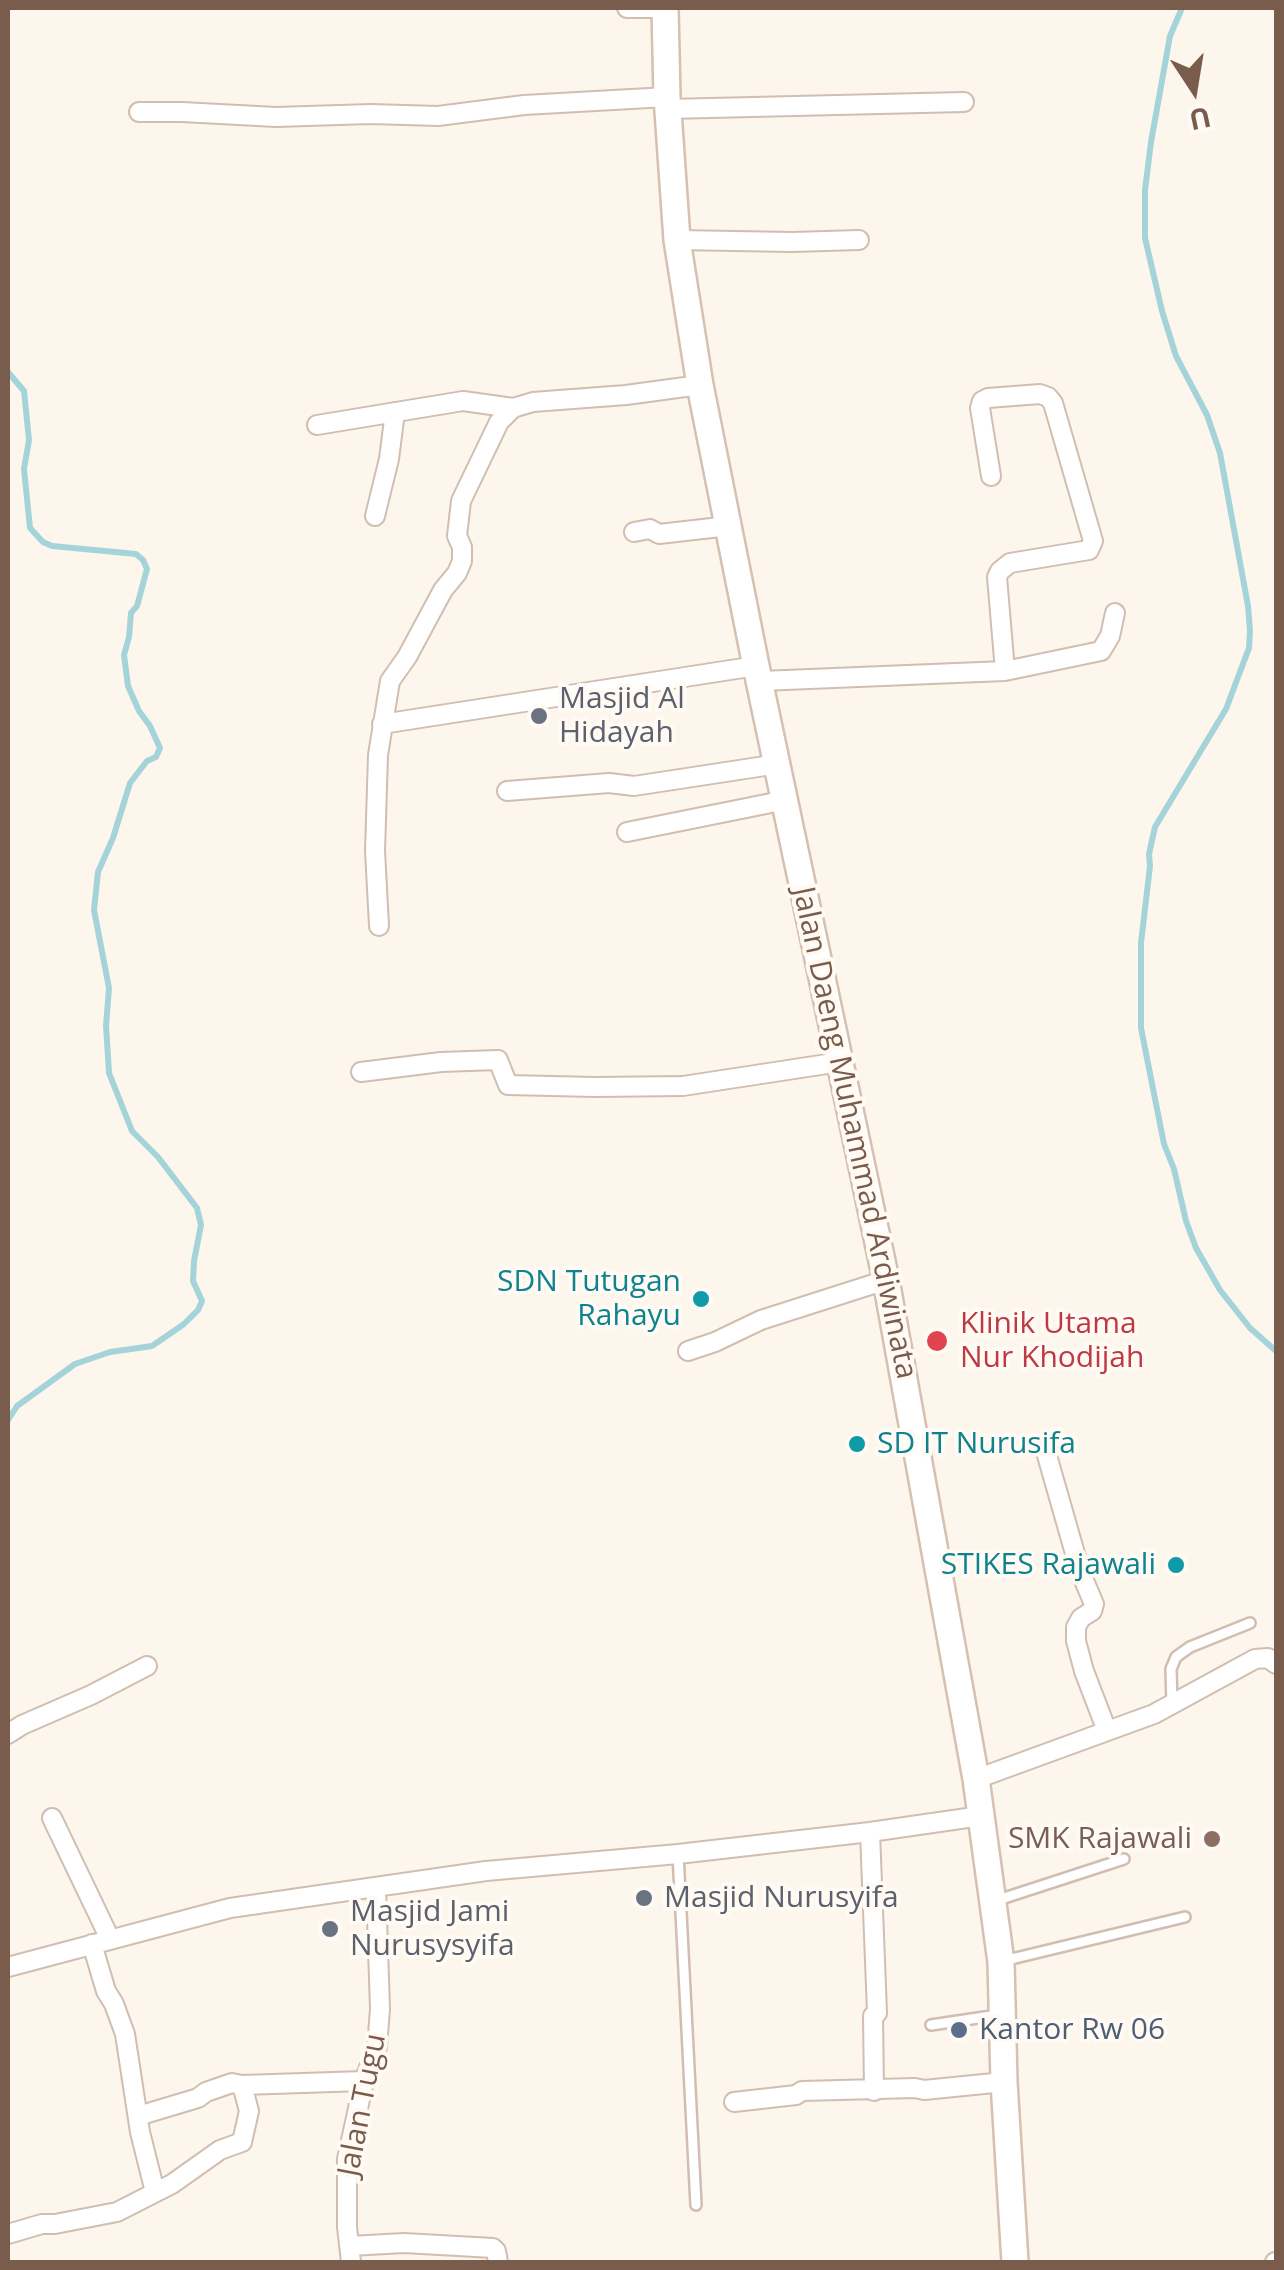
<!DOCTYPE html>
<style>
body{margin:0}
#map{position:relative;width:1284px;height:2270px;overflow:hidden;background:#fdf6ec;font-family:"Open Sans",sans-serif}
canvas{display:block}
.frame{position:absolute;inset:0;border:10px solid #7a5c4d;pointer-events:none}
.north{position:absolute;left:1144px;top:40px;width:100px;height:100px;-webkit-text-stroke:8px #fffaf3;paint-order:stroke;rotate:168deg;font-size:28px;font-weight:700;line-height:40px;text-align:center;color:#7a5c4d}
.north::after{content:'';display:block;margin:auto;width:35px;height:45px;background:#7a5c4d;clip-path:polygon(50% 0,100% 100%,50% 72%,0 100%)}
</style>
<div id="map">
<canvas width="1284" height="2270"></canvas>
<div class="frame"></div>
<div class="north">U</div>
</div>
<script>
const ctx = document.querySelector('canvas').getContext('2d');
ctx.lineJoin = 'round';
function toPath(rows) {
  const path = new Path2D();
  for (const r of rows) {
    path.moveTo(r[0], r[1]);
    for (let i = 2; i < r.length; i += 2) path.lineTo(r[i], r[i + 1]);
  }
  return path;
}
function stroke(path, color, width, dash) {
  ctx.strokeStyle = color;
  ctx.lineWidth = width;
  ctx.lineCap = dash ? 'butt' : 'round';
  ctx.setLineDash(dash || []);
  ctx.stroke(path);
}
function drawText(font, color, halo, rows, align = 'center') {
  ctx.font = font + ' "Open Sans",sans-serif';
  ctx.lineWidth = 8;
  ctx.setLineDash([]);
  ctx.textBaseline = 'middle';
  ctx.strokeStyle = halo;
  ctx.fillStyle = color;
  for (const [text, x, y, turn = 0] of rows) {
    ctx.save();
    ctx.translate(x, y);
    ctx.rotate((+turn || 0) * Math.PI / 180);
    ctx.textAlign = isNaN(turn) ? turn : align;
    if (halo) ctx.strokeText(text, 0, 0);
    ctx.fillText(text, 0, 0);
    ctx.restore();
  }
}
const stream = toPath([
 [1182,8,1170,36,1151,142,1145,190,1145,238,1162,311,1176,356,1207,415,1220,453,1248,606,1250,630,1249,648,1226,709,1155,827,1149,854,1150,866,1141,943,1141,1028,1164,1144,1174,1169,1186,1221,1196,1248,1220,1290,1250,1328,1276,1351],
 [8,372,24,391,29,440,24,469,30,528,43,542,52,546,136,554,143,560,147,569,137,606,131,613,129,637,124,655,128,686,139,711,150,726,160,748,156,757,147,761,130,783,113,838,98,872,94,910,109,988,106,1026,109,1073,132,1131,158,1157,197,1208,201,1225,194,1261,193,1281,202,1301,198,1310,184,1324,152,1346,110,1352,75,1364,17,1406,8,1420]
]);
const lane = toPath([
 [1172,1704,1171,1669,1176,1657,1190,1647,1250,1623],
 [678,1854,696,2205],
 [998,1900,1124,1859],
 [1003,1961,1185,1917],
 [931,2025,998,2015]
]);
const street = toPath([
 [627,8,665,8],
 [668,109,964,102],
 [139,112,182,112,276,117,371,114,438,116,524,105,667,97],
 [677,240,792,242,859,240],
 [317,425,463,401,513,408],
 [991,476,980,408,982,401,988,398,1040,394,1048,397,1053,403,1093,541,1089,550,1010,563,1000,571,997,577,1005,671],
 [375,516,389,459,395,412],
 [634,532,650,529,659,534,729,526],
 [761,681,1005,671,1101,651,1110,636,1115,613],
 [382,724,756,666],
 [507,791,609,783,634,786,778,764],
 [627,832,786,800],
 [379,926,375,851,378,755,390,681,407,657,443,590,457,573,462,561,462,547,457,536,461,501,499,422,513,408,533,402,626,395,700,385],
 [361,1072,441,1062,498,1060,508,1085,595,1087,683,1086,840,1062],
 [688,1351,715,1342,761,1320,886,1280],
 [1046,1452,1080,1571,1094,1604,1092,1611,1081,1618,1076,1627,1076,1641,1084,1671,1107,1731],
 [8,1734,22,1725,91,1695,147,1666],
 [976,1779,1154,1714,1255,1659,1268,1658,1276,1664],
 [52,1818,110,1939],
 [870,1832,877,2013,873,2016,874,2091],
 [92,1944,106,1991,114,2004,125,2034,140,2132,155,2192],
 [8,1967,230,1908,486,1871,678,1854,870,1832,981,1816],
 [734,2102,796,2095,802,2091,915,2088,924,2090,1004,2082],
 [138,2116,198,2098,206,2092,232,2083,242,2085,364,2081],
 [8,2234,42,2224,55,2224,117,2212,172,2184,220,2150,242,2142,249,2111,242,2085],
 [350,2246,404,2243,493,2248,496,2251,498,2262],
 [351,2262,347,2227,347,2159,364,2081,377,2047,380,2009,376,1888],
 [1275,2262,1276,2262]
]);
const secondary = toPath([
 [665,8,667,97,677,240,700,385,756,666,886,1280,976,1779,1001,1962,1004,2082,1015,2262]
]);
const markers = [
 [539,716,10,"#6b7280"],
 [701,1299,10,"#0f9aa8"],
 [937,1341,12,"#e0444e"],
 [857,1444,10,"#0f9aa8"],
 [1176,1565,10,"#0f9aa8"],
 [1212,1839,10,"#8d6e63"],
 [644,1898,10,"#6b7280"],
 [330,1929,10,"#6b7280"],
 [959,2030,10,"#5c6f8a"]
];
const worshipNames = [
 ["Masjid Al",559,699],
 ["Hidayah",559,733],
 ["Masjid Nurusyifa",664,1898],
 ["Masjid Jami",350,1912],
 ["Nurusysyifa",350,1946]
];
const streetNames = [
 ["Jalan Daeng Muhammad Ardiwinata",854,1133,78],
 ["Jalan Tugu",363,2105,-79]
];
const cultureNames = [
 ["SDN Tutugan",681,1282],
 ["Rahayu",681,1316],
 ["SD IT Nurusifa",877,1444,"left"],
 ["STIKES Rajawali",1156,1565]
];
const healthNames = [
 ["Klinik Utama",960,1324],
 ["Nur Khodijah",960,1358]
];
const educationNames = [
 ["SMK Rajawali",1192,1839]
];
const serviceNames = [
 ["Kantor Rw 06",979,2030]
];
stroke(stream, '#a5d3da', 6);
stroke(lane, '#d1beb0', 14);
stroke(street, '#d1beb0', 22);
stroke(secondary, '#d6c0b0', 30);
stroke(lane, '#fff', 9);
stroke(street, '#fff', 18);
stroke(secondary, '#fff', 25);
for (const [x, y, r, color] of markers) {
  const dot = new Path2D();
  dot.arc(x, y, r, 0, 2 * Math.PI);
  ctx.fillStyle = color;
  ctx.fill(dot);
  stroke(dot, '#fffaf3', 4);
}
drawText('30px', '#5b616d', '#fffaf3', worshipNames, 'left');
drawText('30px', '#7a5c4d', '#fffaf3', streetNames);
drawText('30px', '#0d838f', '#fffaf3', cultureNames, 'right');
drawText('30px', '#be3a42', '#fffaf3', healthNames, 'left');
drawText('30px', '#785e54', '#fffaf3', educationNames, 'right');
drawText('30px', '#4e5e75', '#fffaf3', serviceNames, 'left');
</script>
